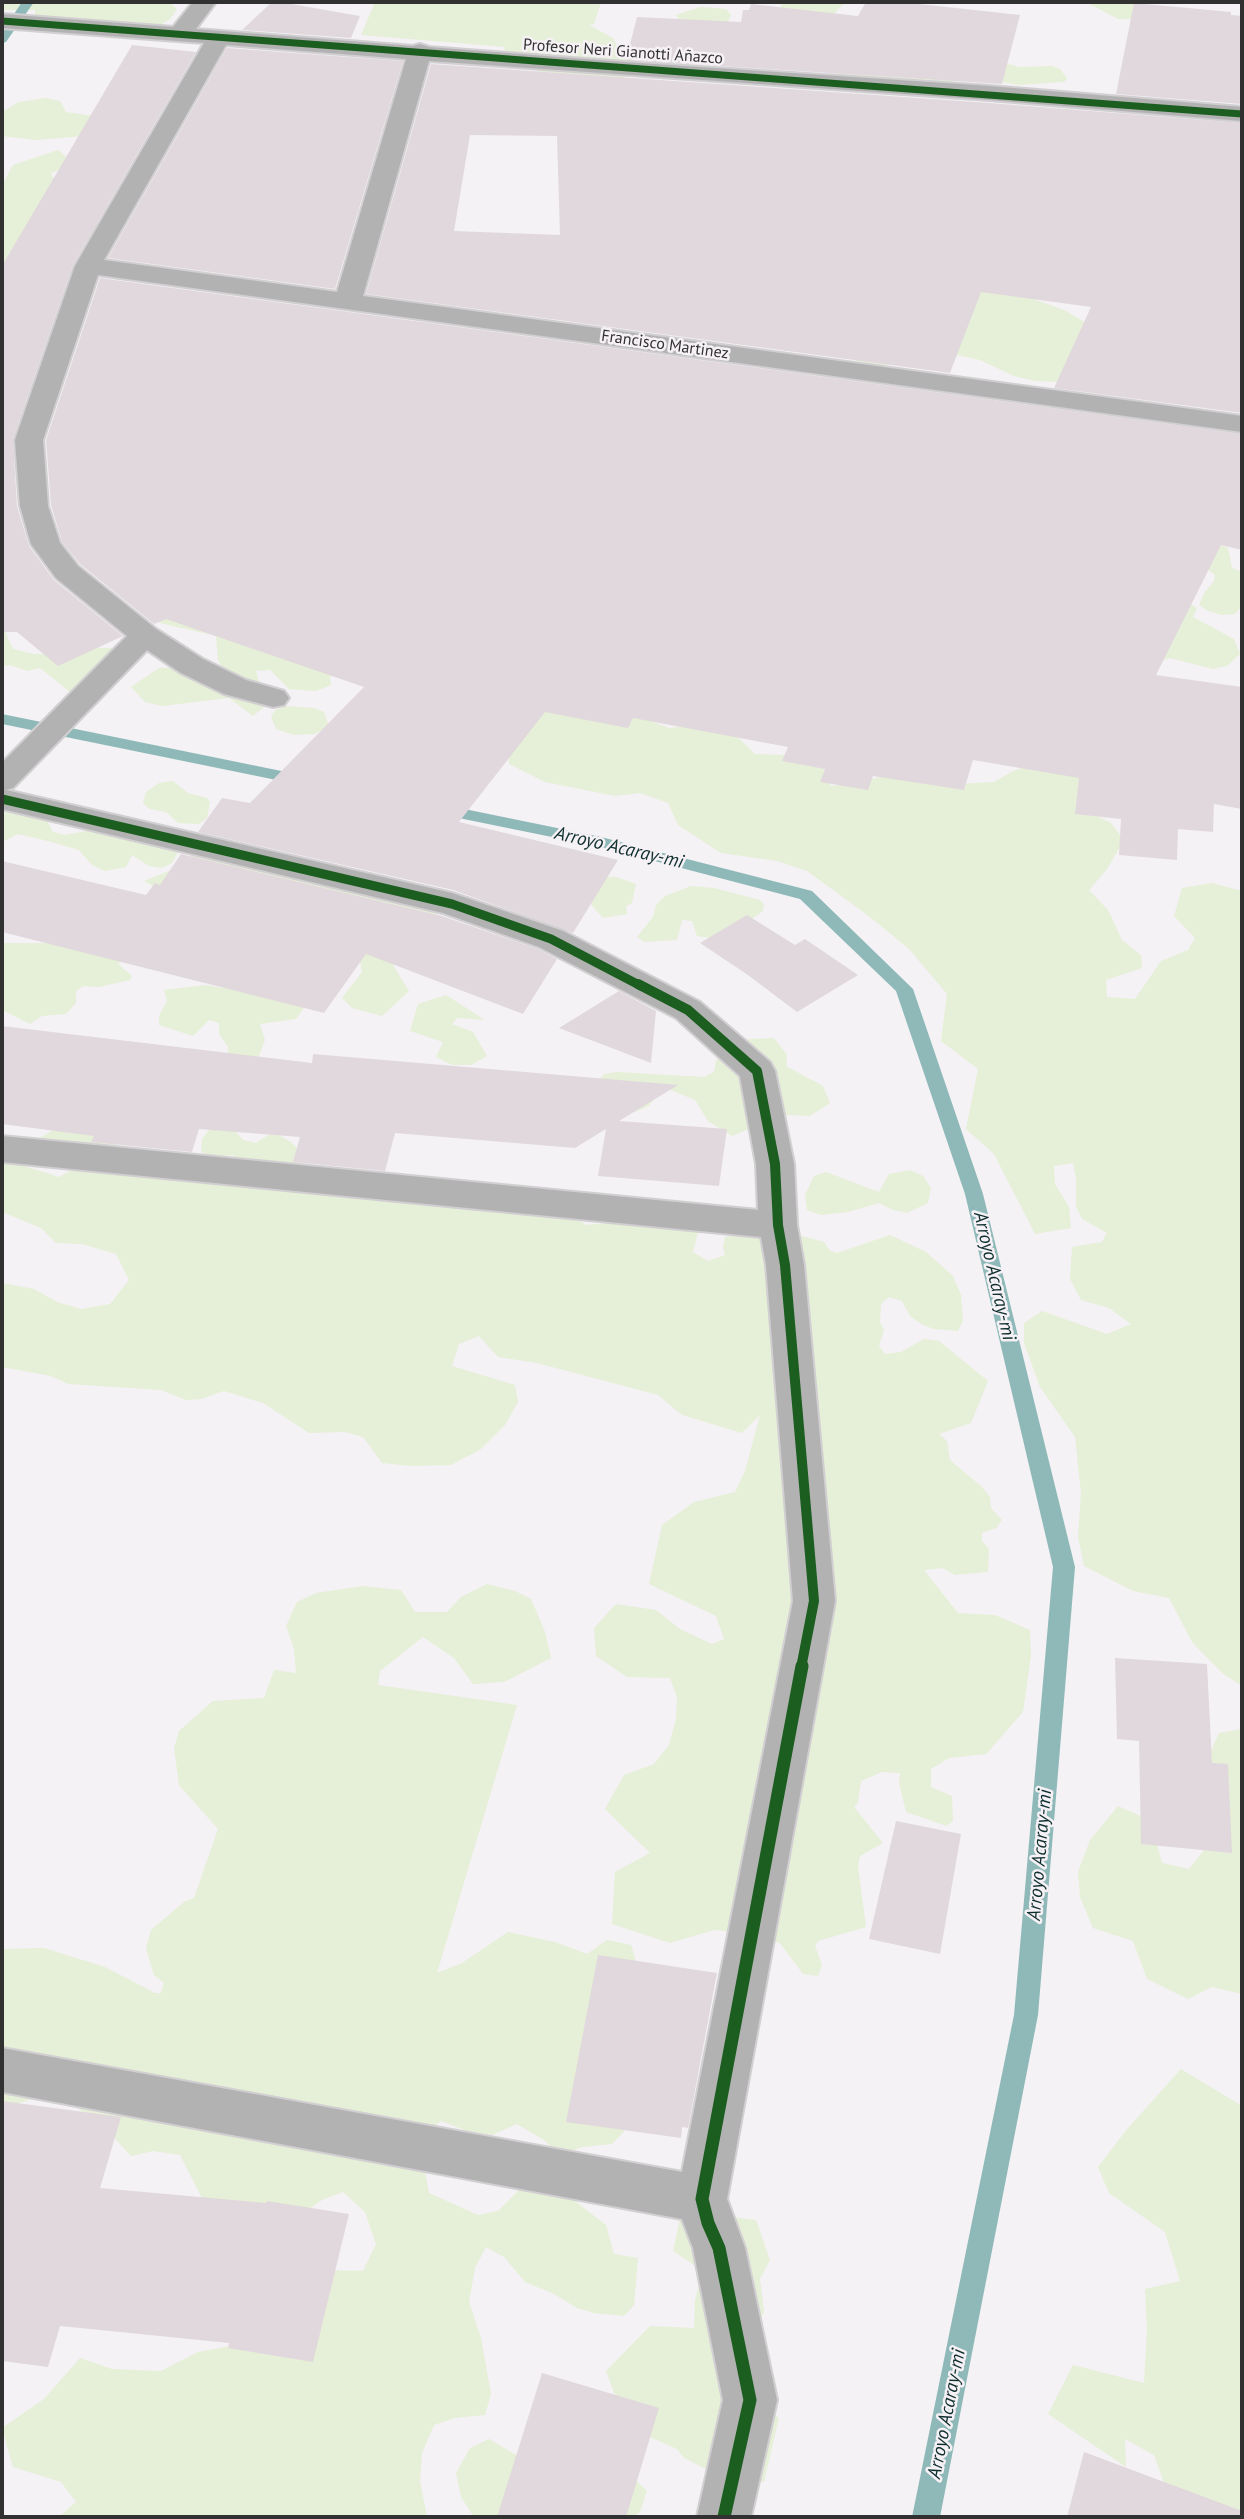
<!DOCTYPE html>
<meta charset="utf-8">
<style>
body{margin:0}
#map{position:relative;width:1244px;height:2519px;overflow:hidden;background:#f4f2f4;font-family:"PT Sans",sans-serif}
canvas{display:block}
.frame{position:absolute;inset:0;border:4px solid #323132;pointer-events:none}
</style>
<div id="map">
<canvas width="1244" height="2519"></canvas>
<div class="frame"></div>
</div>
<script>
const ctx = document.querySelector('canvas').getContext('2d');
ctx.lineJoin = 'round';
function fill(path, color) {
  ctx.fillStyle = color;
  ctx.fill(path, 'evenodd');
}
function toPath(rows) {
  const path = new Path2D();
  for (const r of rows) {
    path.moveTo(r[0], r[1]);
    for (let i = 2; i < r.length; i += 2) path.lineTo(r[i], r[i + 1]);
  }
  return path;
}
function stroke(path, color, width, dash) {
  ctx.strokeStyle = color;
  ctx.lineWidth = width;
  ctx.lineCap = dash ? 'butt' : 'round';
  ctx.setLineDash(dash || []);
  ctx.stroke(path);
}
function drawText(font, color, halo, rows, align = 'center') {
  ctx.font = font + ' "PT Sans",sans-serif';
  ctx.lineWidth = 5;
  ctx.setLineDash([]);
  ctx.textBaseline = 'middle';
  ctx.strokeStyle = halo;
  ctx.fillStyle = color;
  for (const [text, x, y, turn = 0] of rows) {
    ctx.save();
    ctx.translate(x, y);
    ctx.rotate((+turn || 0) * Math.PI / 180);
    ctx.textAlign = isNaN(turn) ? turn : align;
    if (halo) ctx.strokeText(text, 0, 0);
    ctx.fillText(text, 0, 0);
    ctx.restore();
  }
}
const green = toPath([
 [2,2,169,2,177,9,170,19,149,32,58,29,35,16,35,10,2,10],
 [375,2,601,2,594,24,589,25,613,38,618,47,638,66,633,75,624,78,546,75,527,66,515,53,504,50,505,47,361,35],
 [781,2,845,2,833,15,781,8],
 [1086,2,1157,2,1149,2,1133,19,1118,19],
 [700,7,726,9,731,15,727,24,684,26,676,15],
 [1005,63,1019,67,1052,66,1060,69,1067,78,1064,82,1018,85,965,75,934,94,844,78,828,67],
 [46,98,60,101,66,112,101,117,84,136,36,140,2,136,2,112,19,102],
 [58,150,70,160,65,167,51,173,69,217,98,223,99,231,94,236,16,247,8,254,14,258,7,268,2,270,2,185,13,165],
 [1000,285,1004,295,1025,296,1064,310,1095,328,1075,378,1056,382,1035,381,1014,376,980,360,953,354,877,367,859,363,852,357,970,286],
 [1164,529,1195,535,1228,548,1232,568,1242,572,1242,606,1235,614,1222,615,1208,611,1199,605,1204,593,1214,581,1215,575,1176,546,1174,554,1176,573,1171,583,1146,593,1116,591,1114,598,1123,609,1134,615,1155,618,1163,614,1160,605,1172,601,1190,604,1197,608,1193,617,1234,639,1240,654,1227,666,1213,669,1170,658,1136,668,1154,698,1155,723,1140,728,1133,737,1101,731,1103,717,1118,692,1109,675,1059,666,1047,654,1050,642,1075,631,1076,625,1068,617,1046,612,1044,607,1050,597,1071,591,1078,576,1108,568,1109,554,1132,553,1150,532],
 [2,603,13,615,6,634,13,649,34,654,68,654,85,648,116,648,105,690,70,692,40,668,27,671,10,665,2,666],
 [150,611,334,674,330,677,331,685,316,691,289,689,270,670,256,671,261,690,274,699,253,716,229,698,162,706,145,702,131,687,159,668,178,667,226,674,218,660,216,636,160,623],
 [514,695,635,715,669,728,702,725,734,733,755,754,782,755,807,750,822,754,824,771,831,786,910,772,958,784,994,782,1013,771,1041,762,1100,779,1087,811,1111,823,1124,840,1107,869,1089,890,1108,910,1122,940,1141,955,1142,968,1106,980,1107,997,1135,999,1161,961,1188,950,1195,938,1174,916,1182,888,1212,883,1242,891,1242,1686,1222,1673,1192,1642,1169,1598,1133,1591,1084,1566,1078,1537,1081,1493,1075,1437,1040,1387,1024,1343,1024,1323,1042,1311,1107,1334,1131,1324,1109,1308,1081,1300,1070,1279,1072,1247,1102,1242,1107,1233,1082,1219,1076,1206,1076,1179,1073,1163,1054,1166,1055,1184,1069,1207,1071,1228,1035,1234,994,1154,966,1129,978,1069,941,1041,947,994,909,949,870,917,807,871,777,861,721,853,678,825,668,803,640,793,615,796,545,782,509,764,505,739],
 [286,706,314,708,324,712,329,726,315,734,294,735,276,729,271,717,275,710],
 [173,781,188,793,207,798,210,802,207,818,199,824,178,823,166,812,150,809,143,803,146,792,159,783],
 [9,811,45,817,53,832,65,835,112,826,179,850,172,863,162,868,149,866,132,855,126,867,105,871,92,865,79,850,48,841,18,834,2,842,2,814],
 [199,849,438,911,420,937,403,952,393,965,409,991,382,1016,352,1008,342,998,362,972,354,928,164,892,144,881,181,866],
 [603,877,616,877,636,884,632,903,626,906,627,914,603,918,585,898],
 [691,886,714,888,760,900,764,905,763,911,723,940,697,936,692,921,682,920,677,940,644,942,637,937,653,917,656,905,665,896],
 [2,943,58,943,125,960,118,964,132,976,130,980,99,987,83,986,76,991,76,1003,66,1014,42,1016,30,1024,2,1010],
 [206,985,222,988,231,985,306,1005,296,1019,260,1024,265,1040,254,1069,227,1059,228,1047,219,1034,219,1023,209,1020,193,1036,159,1025,159,1016,167,1001,164,990],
 [446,995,485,1020,457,1018,452,1024,473,1032,487,1056,471,1065,452,1065,436,1057,443,1042,410,1031,418,1004],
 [774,1038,787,1055,786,1066,823,1086,830,1103,810,1116,750,1113,749,1129,732,1136,708,1121,695,1100,668,1089,660,1091,649,1106,635,1112,610,1111,595,1085,604,1074,617,1072,704,1077,714,1072,716,1061,731,1040],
 [61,1126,116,1131,117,1154,179,1181,401,1199,431,1206,461,1206,571,1216,586,1225,648,1220,680,1222,698,1232,693,1252,708,1261,725,1255,723,1247,725,1237,780,1230,824,1242,830,1251,837,1253,890,1235,926,1252,953,1276,961,1295,963,1321,958,1331,934,1329,923,1325,910,1316,902,1301,889,1297,881,1304,880,1322,884,1330,879,1346,885,1354,901,1352,924,1339,939,1341,988,1381,971,1423,939,1434,947,1441,950,1460,982,1487,990,1497,991,1508,1002,1520,996,1528,982,1533,982,1541,989,1549,988,1572,955,1575,943,1568,924,1570,958,1613,995,1615,1030,1630,1031,1656,1023,1712,986,1754,949,1758,931,1769,931,1787,952,1796,953,1821,947,1826,906,1812,899,1783,900,1773,882,1772,861,1781,858,1802,854,1807,883,1843,860,1856,858,1866,866,1927,818,1941,815,1946,822,1965,818,1976,803,1974,780,1943,736,1932,714,1930,670,1943,612,1924,615,1872,650,1853,605,1809,624,1775,654,1764,669,1745,676,1719,677,1697,670,1678,627,1677,596,1656,594,1628,616,1604,656,1610,680,1629,712,1644,724,1639,716,1616,649,1584,662,1525,694,1502,735,1492,745,1471,760,1415,742,1433,682,1415,658,1395,537,1363,498,1357,479,1336,459,1344,452,1366,515,1385,518,1402,505,1425,481,1449,451,1465,412,1466,382,1463,363,1437,345,1432,309,1433,263,1403,224,1391,201,1399,186,1400,161,1390,68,1384,51,1376,2,1367,2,1283,34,1289,57,1302,81,1309,110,1304,129,1280,116,1254,82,1244,56,1243,41,1228,2,1212,2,1154,12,1162,59,1177,72,1170,32,1142],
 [232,1128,243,1140,256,1143,273,1132,291,1142,302,1153,297,1169,236,1161,233,1155,211,1157,201,1152,202,1139,210,1129],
 [910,1170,923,1176,931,1188,928,1203,907,1213,893,1210,879,1203,848,1212,821,1215,807,1210,805,1195,814,1176,826,1172,879,1192,889,1174],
 [487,1584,515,1591,531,1599,545,1632,551,1658,504,1682,473,1684,454,1658,423,1637,380,1671,378,1685,517,1705,437,1973,462,1963,508,1932,555,1942,587,1954,607,1940,631,1945,640,1974,628,2127,612,2144,582,2147,560,2155,544,2140,517,2124,492,2135,467,2131,441,2121,419,2137,429,2193,478,2215,498,2211,530,2179,554,2185,606,2225,614,2254,638,2258,634,2305,624,2316,594,2313,577,2308,554,2294,525,2282,504,2257,486,2247,475,2268,469,2302,481,2338,491,2394,485,2415,455,2418,434,2425,422,2453,420,2481,427,2517,59,2517,76,2502,61,2482,13,2467,2,2428,44,2399,80,2358,112,2369,161,2371,198,2352,248,2343,319,2270,363,2271,376,2244,365,2212,343,2192,322,2200,301,2215,209,2212,180,2155,153,2151,131,2156,107,2130,76,2107,31,2099,2,2109,2,1949,44,1948,105,1967,155,1993,161,1993,164,1983,154,1975,146,1948,151,1930,184,1902,194,1898,218,1829,179,1785,174,1748,179,1731,213,1701,264,1698,274,1670,296,1673,294,1649,286,1626,297,1602,316,1593,363,1586,401,1590,415,1612,447,1612,461,1597],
 [1242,1729,1242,1994,1212,1987,1188,1999,1147,1979,1133,1941,1093,1928,1080,1897,1078,1872,1090,1840,1118,1806,1151,1821,1162,1863,1189,1869,1216,1835,1208,1758,1219,1733],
 [1181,2069,1242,2106,1242,2517,1176,2517,1154,2455,1125,2439,1126,2467,1048,2414,1073,2365,1144,2383,1147,2330,1145,2289,1180,2281,1165,2232,1109,2193,1098,2167,1128,2128],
 [683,2205,722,2216,756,2220,770,2260,760,2279,764,2311,752,2342,746,2394,779,2418,764,2482,712,2472,684,2458,677,2449,627,2427,606,2371,650,2326,694,2328,695,2300,703,2271,673,2251],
 [489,2439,540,2469,631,2476,647,2491,640,2512,633,2517,474,2517,461,2497,456,2473,470,2448]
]);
const stream = toPath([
 [22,2,34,2,6,42,2,43,2,32,22,2],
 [2,714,301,775,309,780,301,785,2,724,2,714],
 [440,804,601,837,812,891,913,989,983,1194,1075,1567,1038,2015,940,2517,912,2517,1014,2015,1053,1567,965,1194,896,991,800,899,601,847,434,813,432,809,440,804]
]);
const building = toPath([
 [272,2,280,2,360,16,351,38,242,30],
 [866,2,901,2,1020,15,1002,84,626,60,637,17,741,22,743,10,749,10,751,4,858,16],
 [1134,3,1231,12,1231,15,1242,16,1242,104,1116,94],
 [132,45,196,52,73,265,13,439,17,506,29,546,54,580,123,636,58,666,17,632,2,632,2,266],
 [227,48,403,61,335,289,108,258],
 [431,64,990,103,1242,123,1242,413,1054,388,1091,307,981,292,950,373,366,294],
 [470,135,557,136,560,235,454,231],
 [100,278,1242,434,1242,550,1221,545,1156,675,1242,687,1242,809,1214,804,1213,832,1178,829,1177,860,1119,855,1121,819,1075,814,1079,778,973,760,964,790,873,776,868,790,820,782,825,769,782,761,788,747,633,718,628,728,545,712,459,822,618,860,573,933,453,890,198,832,222,798,250,803,364,687,166,619,154,624,80,564,62,542,51,505,46,440],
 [181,854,442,916,538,949,557,959,523,1014,366,954,324,1013,2,932,2,861,146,895,155,883,160,885],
 [747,915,795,945,805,939,858,975,797,1012,748,975,700,943],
 [619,991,656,1011,651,1063,559,1028],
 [2,1026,312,1063,313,1054,678,1085,619,1121,727,1129,719,1186,598,1176,606,1129,575,1148,395,1133,385,1171,293,1162,300,1137,199,1129,192,1152,91,1142,94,1136,2,1124],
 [1115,1658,1207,1664,1212,1763,1228,1764,1232,1853,1141,1844,1139,1741,1117,1739],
 [896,1821,961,1834,940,1954,869,1939],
 [598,1955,717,1973,688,2128,682,2127,681,2138,566,2122],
 [2,2101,121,2117,100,2188,266,2203,267,2201,349,2214,313,2362,228,2348,229,2343,60,2326,48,2367,2,2361],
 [542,2373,659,2408,626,2517,497,2517],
 [1084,2452,1242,2511,1242,2517,1067,2517]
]);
const minor = toPath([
 [193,2,216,2,196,29,413,46,420,44,429,47,624,62,990,86,1242,107,1242,121,990,100,429,61,363,296,1242,416,1242,432,98,275,43,440,48,506,60,543,78,566,156,629,203,659,246,680,284,691,289,698,284,705,273,707,224,694,181,673,147,650,13,788,6,790,452,893,563,931,700,1002,770,1062,775,1071,794,1164,797,1225,804,1265,835,1601,727,2199,745,2248,777,2400,751,2517,697,2517,723,2400,693,2248,682,2219,2,2092,2,2048,682,2172,793,1601,766,1265,761,1237,2,1162,2,1136,758,1210,756,1164,740,1076,676,1018,539,947,443,913,2,809,2,763,127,636,56,578,31,544,20,506,15,440,75,266,204,43,2,28,2,14,173,27,193,2],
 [226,45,406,59,337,292,104,260,226,45]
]);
const cyclewayFar3 = toPath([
 [2,21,1242,114]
]);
const cyclewayFar2 = toPath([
 [2,799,452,904,551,939,641,986]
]);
const cyclewayFar1 = toPath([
 [638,984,688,1010,757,1071,775,1164,778,1225,785,1265,814,1601,801,1668]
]);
const cycleway = toPath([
 [724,2517,750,2400,719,2248,708,2223,702,2199,802,1666]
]);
const farStreetnames = [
 ["Profesor Neri Gianotti Añazco",623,52,4],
 ["Francisco Martinez",665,345,8]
];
const waterNames = [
 ["Arroyo Acaray-mi",619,848,13],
 ["Arroyo Acaray-mi",994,1276,77],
 ["Arroyo Acaray-mi",1040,1855,-85],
 ["Arroyo Acaray-mi",947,2414,-79]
];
fill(green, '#e6efd7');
fill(stream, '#8fb9b9');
fill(building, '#e1d8dd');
stroke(minor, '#d1cfd1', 4);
fill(minor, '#b3b2b3');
stroke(cyclewayFar3, '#1b5e20', 7);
stroke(cyclewayFar2, '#1b5e20', 9);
stroke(cyclewayFar1, '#1b5e20', 10);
stroke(cycleway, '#1b5e20', 13);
drawText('16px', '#323132', '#f5f1f5', farStreetnames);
drawText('italic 19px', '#0f2f2f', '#f5f1f5', waterNames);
</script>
